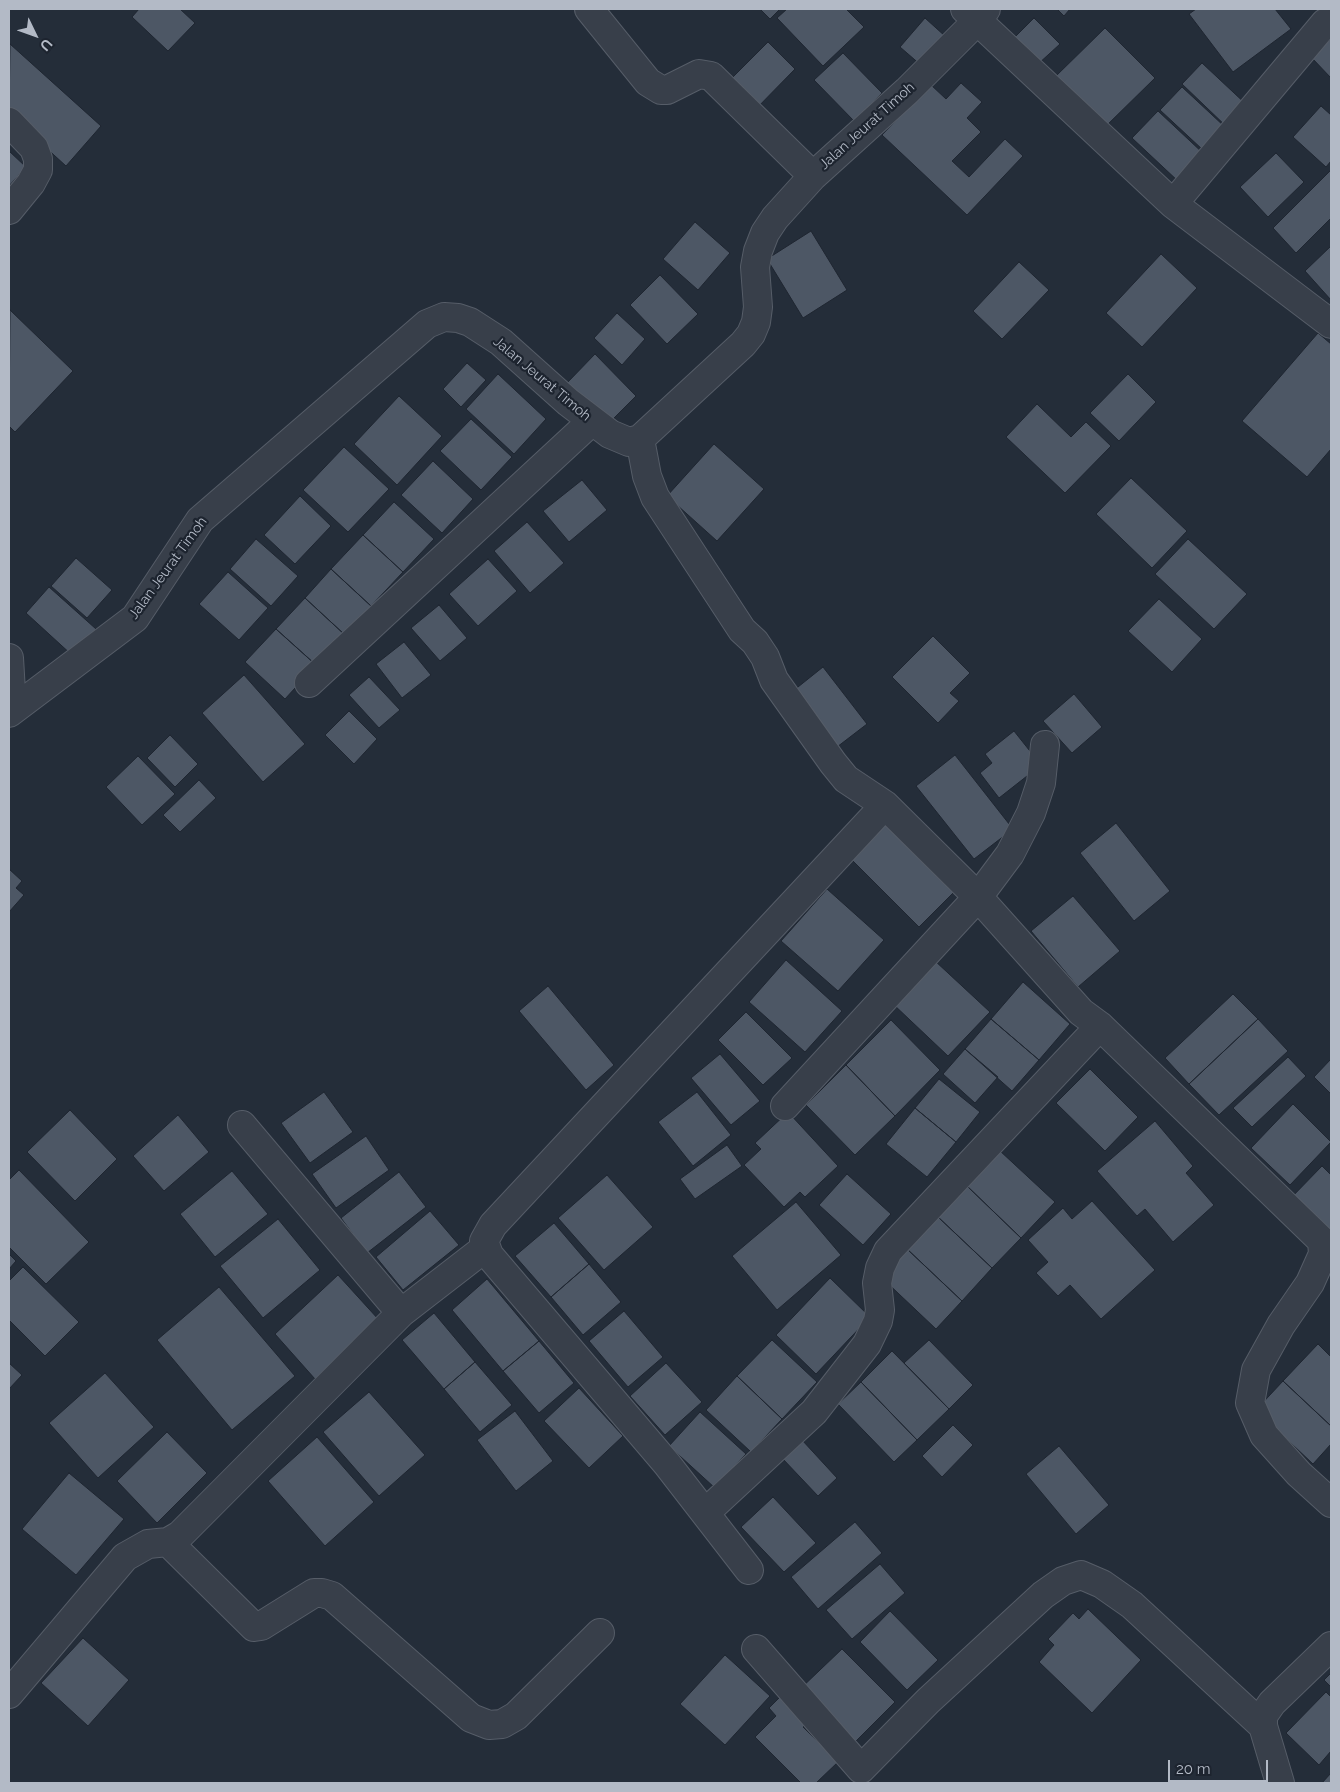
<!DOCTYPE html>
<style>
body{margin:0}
#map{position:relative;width:1340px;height:1792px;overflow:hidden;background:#242d39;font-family:Raleway,sans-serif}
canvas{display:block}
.frame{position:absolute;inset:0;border:10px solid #b3bac6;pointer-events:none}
.north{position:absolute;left:10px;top:10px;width:50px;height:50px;-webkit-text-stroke:4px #1d242f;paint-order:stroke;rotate:132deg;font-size:14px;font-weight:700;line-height:20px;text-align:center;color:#b3bac6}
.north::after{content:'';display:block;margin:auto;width:18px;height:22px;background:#b3bac6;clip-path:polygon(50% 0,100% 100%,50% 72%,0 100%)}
.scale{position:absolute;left:1168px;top:1760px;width:100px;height:22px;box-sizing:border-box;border:2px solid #b3bac6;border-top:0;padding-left:6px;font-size:15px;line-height:18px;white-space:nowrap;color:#b3bac6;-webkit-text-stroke:4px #1d242f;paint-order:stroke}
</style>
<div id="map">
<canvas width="1340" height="1792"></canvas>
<div class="frame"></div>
<div class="north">U</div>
<div class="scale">20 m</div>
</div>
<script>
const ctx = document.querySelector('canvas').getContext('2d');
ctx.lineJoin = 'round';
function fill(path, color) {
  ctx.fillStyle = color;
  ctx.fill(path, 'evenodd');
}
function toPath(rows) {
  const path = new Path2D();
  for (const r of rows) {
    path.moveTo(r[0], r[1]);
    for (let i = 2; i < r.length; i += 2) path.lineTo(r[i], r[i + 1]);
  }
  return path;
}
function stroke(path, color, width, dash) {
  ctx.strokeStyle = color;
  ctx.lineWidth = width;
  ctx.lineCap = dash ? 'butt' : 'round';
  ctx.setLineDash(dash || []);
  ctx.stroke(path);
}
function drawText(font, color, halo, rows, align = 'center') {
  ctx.font = font + ' Raleway,sans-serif';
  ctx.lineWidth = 4.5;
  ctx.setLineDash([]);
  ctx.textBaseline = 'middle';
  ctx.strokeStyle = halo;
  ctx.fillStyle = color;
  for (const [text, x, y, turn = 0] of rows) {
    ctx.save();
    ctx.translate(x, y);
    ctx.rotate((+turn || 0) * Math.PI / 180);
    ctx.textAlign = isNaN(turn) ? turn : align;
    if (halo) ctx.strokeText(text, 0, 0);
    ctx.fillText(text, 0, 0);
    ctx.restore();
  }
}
const building = toPath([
 [139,9,180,9,195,23,168,51,132,17,139,9],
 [760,9,780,9,770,19,760,9],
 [787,9,846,9,864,27,823,66,777,18,787,9],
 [1057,9,1070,9,1064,16,1057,9],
 [1196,9,1275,9,1291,29,1233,72,1189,14,1196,9],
 [925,18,946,37,922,66,900,47,925,18],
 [1034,18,1060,44,1037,65,1012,40,1034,18],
 [1105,28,1155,78,1104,128,1055,77,1105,28],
 [1331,39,1331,78,1312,58,1331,39],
 [768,42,795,69,752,113,724,86,768,42],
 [10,44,101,126,66,166,9,114,10,44],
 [843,53,882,93,854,121,814,80,843,53],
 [1202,63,1249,107,1229,129,1182,84,1202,63],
 [961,83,982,102,967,118,981,132,952,161,969,177,1005,139,1023,156,967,215,882,135,930,84,946,99,961,83],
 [1182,87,1225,127,1203,150,1160,110,1182,87],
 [1321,106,1331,115,1331,161,1326,167,1293,137,1321,106],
 [1158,111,1205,155,1179,182,1132,138,1158,111],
 [9,151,26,167,9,186,9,151],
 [1276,153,1304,182,1268,217,1240,187,1276,153],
 [1331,170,1331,218,1296,253,1273,228,1331,170],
 [695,222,730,253,698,290,663,259,695,222],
 [811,231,847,290,803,318,767,259,811,231],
 [1331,246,1331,300,1305,271,1331,246],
 [1161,254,1197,288,1142,347,1106,313,1161,254],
 [1019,262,1049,290,1002,339,973,311,1019,262],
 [660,275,698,314,667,344,630,305,660,275],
 [10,310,73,371,15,432,9,426,10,310],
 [617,313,645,339,622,365,594,338,617,313],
 [1318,333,1331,344,1331,449,1307,477,1242,421,1318,333],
 [595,354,636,396,608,424,567,383,595,354],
 [467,363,486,380,461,407,443,389,467,363],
 [498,374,546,419,514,454,466,409,498,374],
 [1128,374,1156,402,1119,441,1090,413,1128,374],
 [399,396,442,436,397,485,354,444,399,396],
 [1037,404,1071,437,1086,422,1111,446,1065,493,1006,437,1037,404],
 [471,419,512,457,481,490,440,451,471,419],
 [714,444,764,489,717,541,667,496,714,444],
 [344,447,389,489,348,532,303,490,344,447],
 [433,461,473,499,442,533,401,495,433,461],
 [1131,478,1187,531,1152,568,1096,514,1131,478],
 [582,480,607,510,569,542,543,511,582,480],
 [300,496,331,526,295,564,264,535,300,496],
 [394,502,434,539,403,572,363,535,394,502],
 [527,522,564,563,530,593,494,551,527,522],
 [363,535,403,572,371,606,331,569,363,535],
 [256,539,298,576,271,606,230,569,256,539],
 [1188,539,1247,594,1214,629,1155,574,1188,539],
 [76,558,112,590,87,618,51,586,76,558],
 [488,559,517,591,478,626,449,594,488,559],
 [331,569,371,606,345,635,305,598,331,569],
 [228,572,268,608,239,640,199,604,228,572],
 [49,587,96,629,73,656,26,613,49,587],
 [305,598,345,635,316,665,276,629,305,598],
 [1159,599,1202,639,1172,672,1128,631,1159,599],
 [439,605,467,638,440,661,411,628,439,605],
 [276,629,316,665,285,699,245,662,276,629],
 [933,636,970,673,950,693,959,701,938,723,892,677,933,636],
 [404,642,431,675,402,698,376,664,404,642],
 [823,667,867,724,837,747,793,691,823,667],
 [244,675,305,744,263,782,202,713,244,675],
 [369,677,400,710,379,728,349,695,369,677],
 [1074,694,1102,727,1072,753,1043,721,1074,694],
 [349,711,377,739,354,764,325,735,349,711],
 [1014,731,1041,765,999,798,980,773,992,763,985,754,1014,731],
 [170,735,198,764,175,787,147,758,170,735],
 [955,755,1013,829,974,859,916,786,955,755],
 [138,756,175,794,142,825,106,787,138,756],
 [199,780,216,798,180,832,163,815,199,780],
 [882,816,956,890,919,927,845,853,882,816],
 [1116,823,1170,891,1134,921,1080,853,1116,823],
 [9,869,22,881,16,888,24,895,9,912,9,869],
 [827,889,884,940,838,991,781,941,827,889],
 [1073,896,1120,951,1078,987,1031,931,1073,896],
 [786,960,842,1011,805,1052,749,1002,786,960],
 [934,960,990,1012,948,1056,892,1003,934,960],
 [1023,982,1070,1024,1039,1060,991,1019,1023,982],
 [548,986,614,1065,586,1090,519,1011,548,986],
 [1233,994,1258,1019,1189,1084,1165,1058,1233,994],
 [746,1012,792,1058,763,1085,718,1040,746,1012],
 [991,1019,1039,1060,1012,1091,965,1049,991,1019],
 [1258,1019,1288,1051,1219,1115,1189,1084,1258,1019],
 [891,1020,940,1070,895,1116,846,1065,891,1020],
 [965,1049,998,1077,975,1103,943,1074,965,1049],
 [720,1054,760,1101,731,1125,691,1078,720,1054],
 [1288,1057,1306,1076,1252,1127,1233,1108,1288,1057],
 [1331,1059,1331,1094,1314,1077,1331,1059],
 [846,1065,895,1116,855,1155,806,1105,846,1065],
 [1090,1069,1138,1117,1105,1151,1056,1103,1090,1069],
 [939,1079,980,1112,956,1142,915,1108,939,1079],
 [324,1092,353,1132,310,1163,281,1123,324,1092],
 [697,1092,731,1135,693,1166,658,1122,697,1092],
 [1293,1104,1331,1142,1290,1185,1251,1148,1293,1104],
 [915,1108,956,1142,927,1177,886,1144,915,1108],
 [70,1110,117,1159,75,1201,27,1152,70,1110],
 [788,1112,838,1166,805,1197,800,1192,784,1207,744,1165,761,1149,755,1143,788,1112],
 [178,1115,209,1152,164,1191,133,1156,178,1115],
 [1155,1121,1193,1166,1186,1173,1214,1205,1173,1242,1145,1209,1137,1216,1097,1171,1155,1121],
 [366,1136,389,1170,336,1208,312,1174,366,1136],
 [727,1145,742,1166,695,1199,680,1179,727,1145],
 [999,1150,1055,1202,1021,1238,966,1185,999,1150],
 [1322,1166,1331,1175,1331,1230,1325,1237,1288,1201,1322,1166],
 [19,1170,89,1242,46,1284,9,1247,9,1180,19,1170],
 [232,1171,268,1214,215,1257,180,1214,232,1171],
 [399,1172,426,1207,367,1253,341,1218,399,1172],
 [847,1174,891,1214,863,1245,819,1205,847,1174],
 [607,1175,653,1227,604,1270,558,1218,607,1175],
 [966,1185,1021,1238,992,1268,937,1216,966,1185],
 [1092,1201,1155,1270,1101,1319,1070,1285,1058,1296,1036,1273,1048,1262,1028,1240,1063,1208,1072,1219,1092,1201],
 [796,1202,841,1255,777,1310,732,1256,796,1202],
 [430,1211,459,1245,403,1290,376,1257,430,1211],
 [937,1216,992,1268,962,1301,906,1248,937,1216],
 [278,1219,320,1270,263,1318,220,1266,278,1219],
 [554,1223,589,1264,551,1297,515,1256,554,1223],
 [906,1248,962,1301,936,1329,880,1276,906,1248],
 [9,1254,16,1261,9,1269,9,1254],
 [589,1264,621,1302,583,1335,551,1297,589,1264],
 [23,1267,79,1322,45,1356,9,1320,9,1281,23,1267],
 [338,1275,379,1320,315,1379,275,1334,338,1275],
 [830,1278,870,1317,816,1374,776,1335,830,1278],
 [487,1279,539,1341,503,1371,452,1310,487,1279],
 [219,1287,295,1376,232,1430,157,1340,219,1287],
 [624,1311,663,1357,628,1387,589,1341,624,1311],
 [434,1313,475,1362,444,1389,402,1340,434,1313],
 [772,1340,817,1382,782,1419,737,1376,772,1340],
 [929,1340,973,1385,949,1409,904,1363,929,1340],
 [539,1341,574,1383,539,1413,503,1371,539,1341],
 [1318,1344,1331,1357,1331,1426,1283,1381,1318,1344],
 [892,1351,949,1409,917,1440,861,1382,892,1351],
 [475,1362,512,1405,480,1432,444,1389,475,1362],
 [9,1363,22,1375,9,1389,9,1363],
 [666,1363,702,1402,665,1435,630,1396,666,1363],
 [105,1373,154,1427,98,1478,49,1423,105,1373],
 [737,1376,782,1419,751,1452,706,1410,737,1376],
 [1283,1381,1331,1426,1331,1444,1313,1464,1256,1410,1283,1381],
 [861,1382,917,1440,894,1462,838,1404,861,1382],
 [579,1388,623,1436,589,1468,544,1421,579,1388],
 [369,1392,425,1455,379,1496,323,1432,369,1392],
 [515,1411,553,1461,516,1491,477,1440,515,1411],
 [700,1412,746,1454,715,1488,669,1446,700,1412],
 [953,1425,973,1445,942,1477,922,1456,953,1425],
 [167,1432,207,1473,157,1523,117,1481,167,1432],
 [317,1437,374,1502,325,1546,268,1481,317,1437],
 [802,1440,837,1478,818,1496,782,1458,802,1440],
 [1059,1446,1109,1505,1076,1534,1026,1474,1059,1446],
 [69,1473,124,1519,76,1575,22,1529,69,1473],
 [773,1497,816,1543,784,1572,741,1527,773,1497],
 [855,1522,882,1553,818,1609,791,1577,855,1522],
 [880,1564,905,1593,852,1639,826,1610,880,1564],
 [1088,1609,1141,1660,1092,1713,1039,1662,1054,1645,1048,1639,1073,1613,1079,1619,1088,1609],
 [890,1611,938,1660,907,1690,860,1642,890,1611],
 [83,1638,129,1680,88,1726,41,1683,83,1638],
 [842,1649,895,1702,852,1745,798,1691,842,1649],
 [725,1655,770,1696,725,1745,680,1704,725,1655],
 [1331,1673,1331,1687,1324,1680,1331,1673],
 [787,1690,814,1717,803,1727,838,1762,816,1783,801,1783,755,1737,776,1716,769,1708,787,1690],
 [1326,1692,1331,1697,1331,1751,1319,1765,1286,1733,1326,1692],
 [1331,1773,1331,1783,1322,1783,1331,1773]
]);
const minor = toPath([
 [589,9,648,82,661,90,667,90,699,74,711,76,813,176],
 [965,9,1173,204,1331,324],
 [9,122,34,148,38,159,38,170,31,183,9,210],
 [1173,204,1325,23],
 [640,439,647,476,655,497,742,630,755,642,765,657,774,680,833,763,846,779,885,805,978,897,1081,1012,1100,1026,1322,1241,1323,1254,1310,1283,1281,1325,1256,1370,1250,1403,1264,1435,1299,1474,1331,1503],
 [9,658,12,709],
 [309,683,592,421],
 [9,713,135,618,200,520,427,324,444,317,458,318,470,322,501,342,568,402,610,434,629,442,640,439,743,344,751,334,756,322,758,307,755,267,758,251,765,233,775,218,813,176,907,91,977,21,986,9],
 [785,1106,978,897,1010,854,1031,813,1041,783,1045,745],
 [242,1125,401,1313],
 [705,1513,814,1412,867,1344,878,1321,880,1310,877,1283,880,1268,888,1251,1100,1026],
 [168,1542,254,1627,261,1626,314,1593,322,1593,332,1596,471,1718,489,1725,502,1724,516,1716,600,1633],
 [749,1570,667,1464,489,1255,484,1241,493,1225,885,805],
 [756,1649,861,1769,928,1701,1043,1595,1063,1581,1081,1575,1102,1584,1132,1605,1263,1726],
 [9,1694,125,1557,148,1544,168,1542,180,1535,401,1313,485,1248],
 [1280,1783,1263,1726,1263,1716,1272,1703,1331,1646]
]);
const streetNames = [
 ["Jalan Jeurat Timoh",867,126,-42],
 ["Jalan Jeurat Timoh",542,379,40],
 ["Jalan Jeurat Timoh",168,568,-54]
];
fill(building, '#4d5765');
stroke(building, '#1f2631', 1);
stroke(minor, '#565d68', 30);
stroke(minor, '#383f4a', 28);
drawText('14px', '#b3bac6', '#1d242f', streetNames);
</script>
